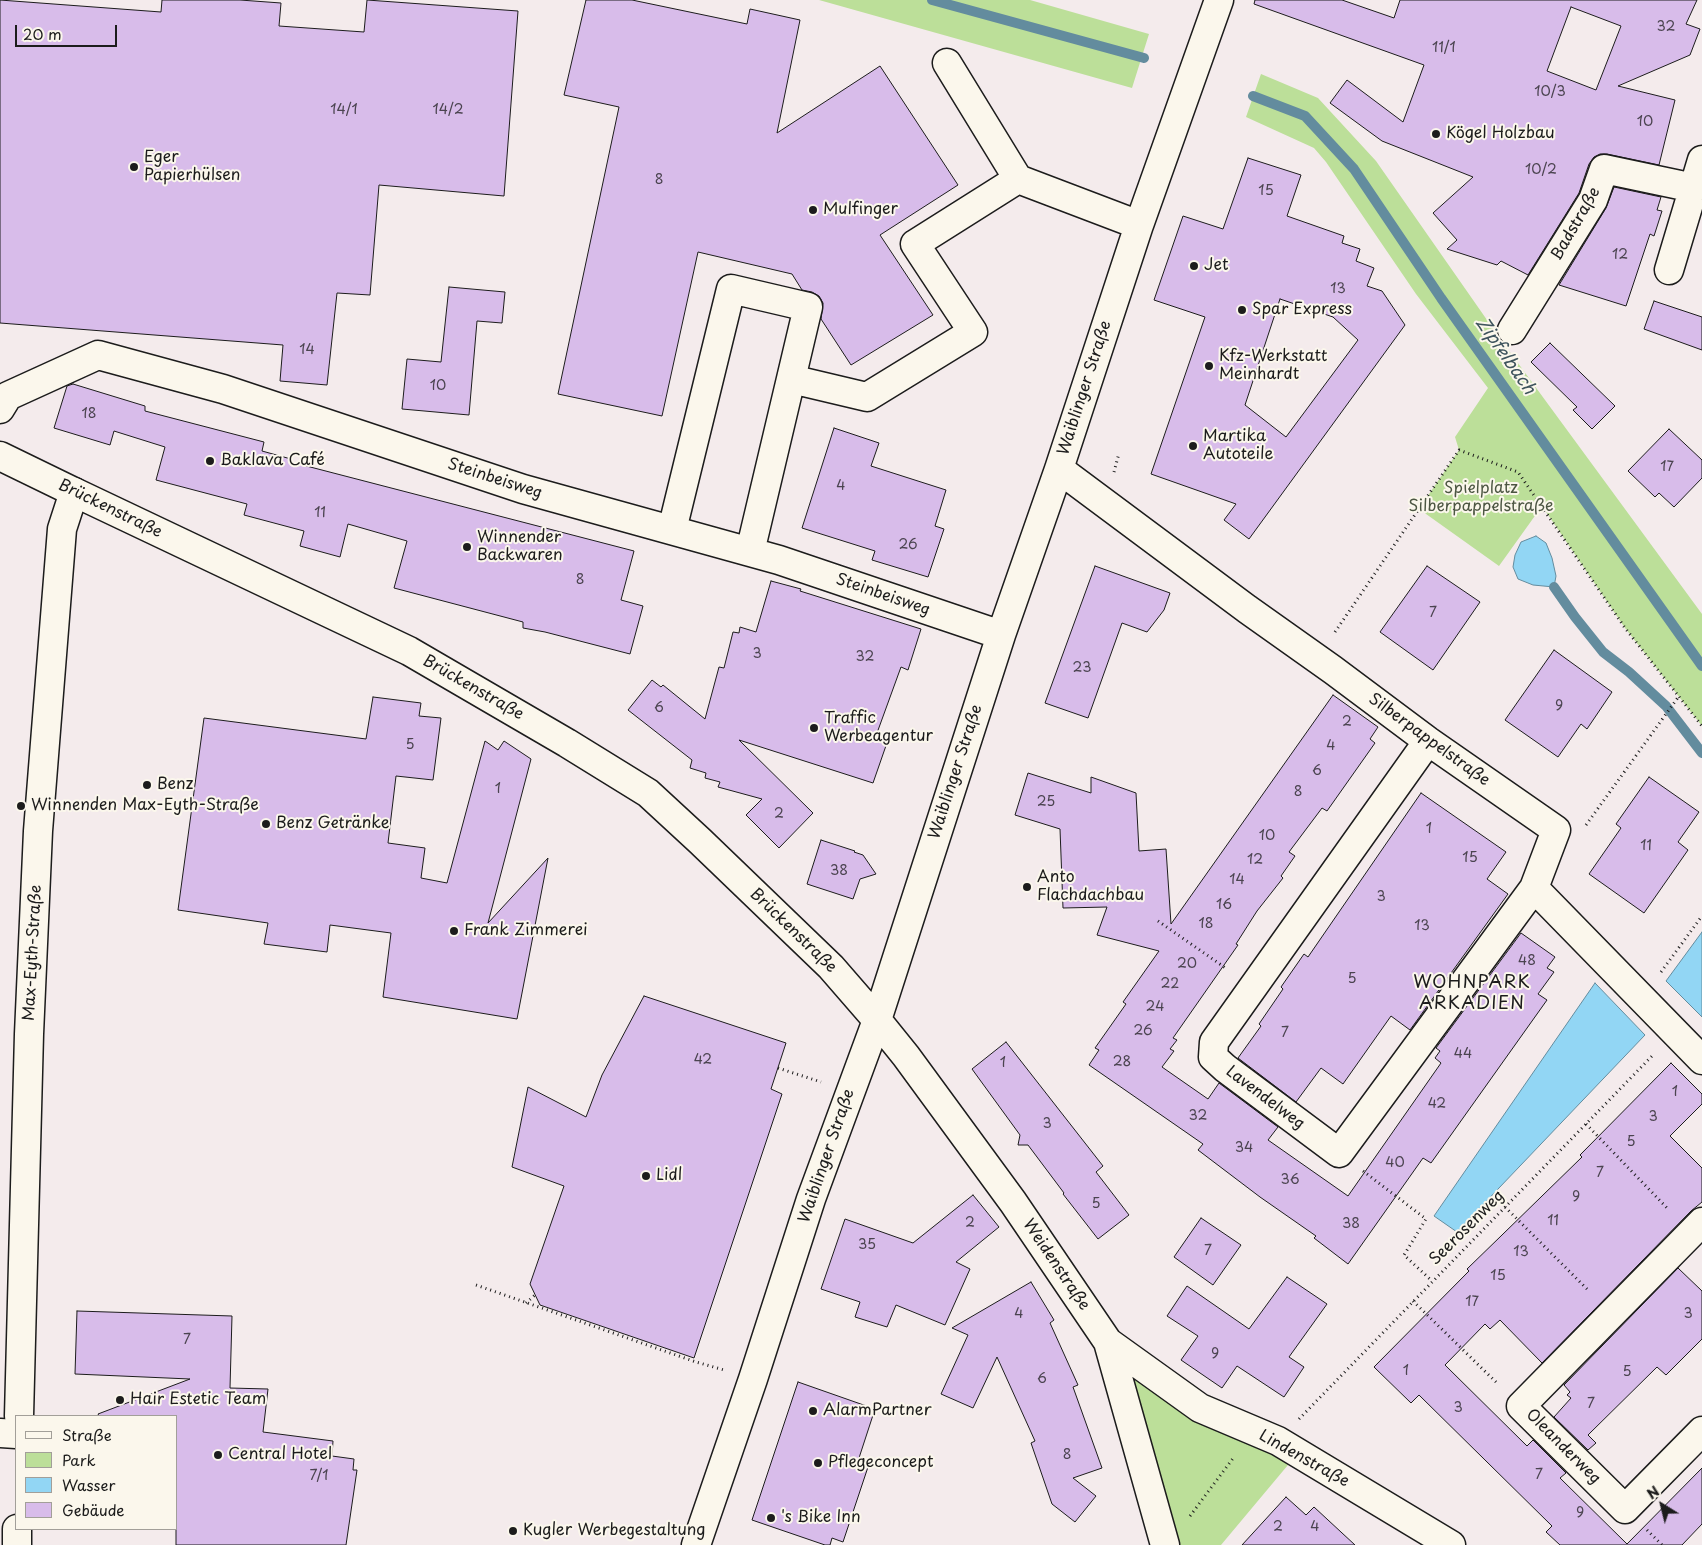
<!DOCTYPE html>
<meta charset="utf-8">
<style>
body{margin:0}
#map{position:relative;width:1702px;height:1545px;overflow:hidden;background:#f4ebec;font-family:"Playpen Sans",sans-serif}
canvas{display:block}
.legend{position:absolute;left:15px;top:1415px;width:162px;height:115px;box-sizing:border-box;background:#fbf7ec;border:1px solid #a29f99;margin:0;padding:6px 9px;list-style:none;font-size:15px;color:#1c1c1c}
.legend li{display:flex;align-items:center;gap:10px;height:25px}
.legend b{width:25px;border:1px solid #a29f99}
.north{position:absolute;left:1637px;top:1480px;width:50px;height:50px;-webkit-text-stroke:4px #fbf7ec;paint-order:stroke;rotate:324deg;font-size:14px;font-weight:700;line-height:20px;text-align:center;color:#1c1c1c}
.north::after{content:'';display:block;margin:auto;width:18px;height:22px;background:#1c1c1c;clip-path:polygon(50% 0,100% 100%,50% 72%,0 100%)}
.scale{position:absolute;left:15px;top:25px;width:102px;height:22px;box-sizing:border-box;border:2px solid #1c1c1c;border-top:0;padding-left:6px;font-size:15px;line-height:18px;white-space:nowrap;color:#1c1c1c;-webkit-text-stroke:4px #fbf7ec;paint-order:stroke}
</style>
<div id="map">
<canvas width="1702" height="1545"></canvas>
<ul class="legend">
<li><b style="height:6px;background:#fbf7ec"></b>Straße</li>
<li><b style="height:14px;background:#bcdf99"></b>Park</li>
<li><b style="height:14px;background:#92d6f4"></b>Wasser</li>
<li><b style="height:14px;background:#d8bcea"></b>Gebäude</li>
</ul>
<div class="north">N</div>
<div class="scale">20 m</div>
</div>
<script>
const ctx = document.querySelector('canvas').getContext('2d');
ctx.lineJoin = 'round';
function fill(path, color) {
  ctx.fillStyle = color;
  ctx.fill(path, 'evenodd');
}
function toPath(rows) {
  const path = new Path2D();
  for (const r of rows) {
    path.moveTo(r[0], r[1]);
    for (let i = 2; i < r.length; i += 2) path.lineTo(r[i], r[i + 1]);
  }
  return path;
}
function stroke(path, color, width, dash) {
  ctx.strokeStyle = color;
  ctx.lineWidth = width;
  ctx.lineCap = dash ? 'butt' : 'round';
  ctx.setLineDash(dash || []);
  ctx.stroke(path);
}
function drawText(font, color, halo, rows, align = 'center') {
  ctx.font = font + ' "Playpen Sans",sans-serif';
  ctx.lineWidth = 4;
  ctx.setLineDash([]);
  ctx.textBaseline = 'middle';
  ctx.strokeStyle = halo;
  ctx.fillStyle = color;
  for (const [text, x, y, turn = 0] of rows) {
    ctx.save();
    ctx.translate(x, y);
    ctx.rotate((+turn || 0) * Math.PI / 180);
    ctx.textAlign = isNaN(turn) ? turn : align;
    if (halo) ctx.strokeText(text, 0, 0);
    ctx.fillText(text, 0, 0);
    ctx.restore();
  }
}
const green = toPath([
 [819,0,1030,0,1149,34,1132,88],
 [1261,74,1318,98,1376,161,1501,340,1702,614,1702,726,1625,628,1542,506,1499,566,1419,509,1459,450,1455,437,1488,388,1416,294,1326,162,1314,148,1246,117],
 [1108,1342,1298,1453,1221,1545,1165,1545]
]);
const water = toPath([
 [1536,536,1546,543,1552,558,1556,576,1554,587,1533,585,1518,579,1513,567,1515,555,1521,542,1536,536],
 [1702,932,1702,1017,1666,981,1702,932],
 [1595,983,1645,1035,1457,1232,1434,1216,1595,983]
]);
const stream = toPath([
 [932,0,1144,58],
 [1253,96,1305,116,1354,169,1441,298,1702,666],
 [1554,587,1575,617,1603,652,1629,672,1666,706,1702,753]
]);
const building = toPath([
 [0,0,161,12,162,0,240,0,281,3,279,26,364,32,367,0,518,11,504,196,379,185,370,295,337,293,327,385,280,381,283,345,0,323,0,0],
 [586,0,632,0,747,24,750,9,800,20,777,133,880,66,958,185,880,235,933,315,851,365,821,319,823,303,819,296,812,292,802,290,792,274,698,252,662,416,558,394,619,107,564,95,586,0],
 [1255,0,1342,0,1394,18,1400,0,1697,0,1686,24,1700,29,1690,55,1618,86,1675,100,1659,165,1607,154,1600,154,1594,157,1589,164,1579,193,1528,275,1501,261,1497,265,1447,249,1457,240,1433,213,1473,177,1382,141,1330,103,1347,80,1403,122,1424,65,1254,4,1255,0],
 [1571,7,1621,26,1596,90,1547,71,1571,7],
 [1248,158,1301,175,1287,216,1344,236,1342,243,1360,249,1356,261,1374,268,1367,286,1382,291,1405,325,1249,539,1224,520,1236,504,1151,474,1205,317,1154,300,1183,216,1223,229,1248,158],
 [1280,299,1333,317,1358,340,1286,437,1245,405,1280,299],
 [1614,187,1661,197,1657,210,1662,211,1654,236,1650,234,1626,306,1559,285,1606,208,1614,187],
 [449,287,505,292,502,323,477,321,469,415,402,409,407,359,441,362,449,287],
 [1654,301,1702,317,1702,350,1644,329,1654,301],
 [1550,343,1615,406,1592,429,1573,410,1577,407,1531,362,1550,343],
 [73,384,145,406,145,411,264,442,262,451,291,459,291,462,634,551,621,600,643,606,630,654,545,632,523,628,523,622,394,588,407,541,348,524,340,557,300,546,304,531,244,515,247,504,156,480,165,447,114,431,110,445,54,428,67,386,73,384],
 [834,428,879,443,871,466,946,490,935,526,944,529,928,577,872,560,875,551,802,528,834,428],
 [1669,429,1702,460,1702,478,1674,507,1659,493,1655,497,1628,471,1669,429],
 [1095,566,1170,593,1164,610,1147,632,1122,623,1088,718,1045,703,1095,566],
 [1427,566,1480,602,1433,670,1380,632,1427,566],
 [771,581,801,589,800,591,921,629,908,670,901,667,877,733,889,737,873,783,739,740,813,813,779,848,746,815,762,799,718,787,720,782,705,778,706,773,690,768,692,760,628,710,652,680,661,687,663,685,705,719,719,667,724,668,733,632,739,633,740,627,756,632,771,581],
 [1554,650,1612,692,1587,729,1581,724,1558,757,1505,720,1554,650],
 [1333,695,1378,727,1370,739,1375,743,1327,811,1322,808,1289,852,1295,856,1281,876,1283,878,1257,911,1236,944,1238,945,1173,1038,1177,1040,1170,1049,1174,1051,1162,1067,1208,1099,1219,1083,1278,1127,1268,1140,1348,1196,1441,1063,1435,1058,1440,1051,1436,1048,1521,933,1555,957,1547,968,1554,972,1538,994,1547,1000,1431,1163,1423,1158,1348,1264,1314,1238,1316,1236,1260,1197,1198,1150,1203,1144,1089,1065,1099,1050,1095,1048,1126,1004,1123,1002,1159,951,1097,935,1107,907,1063,908,1060,829,1015,815,1028,773,1091,793,1091,777,1136,793,1139,851,1166,849,1171,924,1333,695],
 [373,697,421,703,419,716,441,718,433,780,396,776,388,843,425,848,421,878,447,883,485,741,498,750,504,741,531,759,488,923,548,858,517,1019,383,997,391,933,330,925,327,952,264,944,268,923,178,910,204,718,366,739,373,697],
 [1649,777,1699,812,1678,842,1688,850,1644,913,1589,874,1621,828,1616,824,1649,777],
 [1421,793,1506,852,1487,879,1508,894,1410,1030,1391,1016,1343,1084,1321,1068,1296,1102,1238,1058,1261,1026,1259,1024,1283,989,1281,987,1304,954,1308,957,1421,793],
 [821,840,855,851,854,852,863,855,876,874,860,879,853,899,807,884,821,840],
 [644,996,786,1043,771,1089,782,1094,694,1358,540,1305,530,1284,564,1186,512,1167,528,1087,586,1117,602,1075,644,996],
 [1006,1042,1103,1166,1096,1172,1129,1215,1098,1239,1063,1194,1064,1193,1028,1145,1018,1145,1020,1135,972,1069,1006,1042],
 [1671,1063,1702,1094,1702,1104,1670,1136,1702,1168,1702,1202,1691,1211,1542,1363,1500,1320,1490,1329,1485,1324,1445,1365,1527,1446,1533,1440,1566,1473,1560,1478,1627,1544,1702,1468,1702,1524,1682,1545,1560,1545,1546,1532,1552,1526,1419,1395,1411,1403,1374,1367,1469,1271,1467,1269,1502,1235,1582,1157,1580,1155,1671,1063],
 [973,1195,999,1227,956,1262,970,1269,945,1325,896,1305,887,1327,855,1317,860,1302,821,1289,845,1219,913,1243,973,1195],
 [1201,1218,1241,1245,1213,1285,1174,1257,1201,1218],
 [1678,1268,1702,1291,1702,1339,1666,1375,1657,1367,1588,1435,1596,1443,1588,1450,1554,1417,1571,1398,1567,1395,1570,1392,1564,1385,1678,1268],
 [1287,1277,1327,1304,1289,1357,1304,1367,1284,1397,1237,1366,1222,1388,1181,1360,1198,1336,1167,1316,1187,1286,1249,1329,1287,1277],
 [1031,1282,1054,1320,1050,1323,1078,1385,1073,1387,1102,1468,1073,1478,1096,1496,1075,1522,1052,1504,1031,1443,1035,1441,997,1357,973,1408,941,1394,968,1335,952,1328,1031,1282],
 [77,1311,232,1316,230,1388,268,1389,263,1432,333,1441,332,1456,354,1459,353,1470,357,1470,346,1545,176,1545,176,1416,99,1416,98,1414,190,1379,75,1374,77,1311],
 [798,1382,875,1409,858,1461,869,1464,843,1542,832,1538,830,1545,825,1545,752,1520,798,1382],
 [1286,1497,1306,1515,1314,1507,1355,1545,1242,1545,1286,1497]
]);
const path = toPath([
 [1114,472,1119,453],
 [1335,632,1459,450,1518,472,1625,628,1702,726],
 [1586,825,1679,696],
 [1158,921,1227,969],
 [1661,972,1702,916],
 [778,1068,821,1082],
 [1586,1124,1669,1210],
 [1363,1171,1426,1219,1404,1255,1432,1281],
 [1505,1207,1589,1291],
 [476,1285,696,1362,724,1370],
 [1413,1301,1498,1384],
 [526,1303,535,1295],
 [1299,1419,1654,1054],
 [1190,1516,1234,1457],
 [1647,1530,1662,1545]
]);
const minor = toPath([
 [1018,179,1139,225],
 [1669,270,1702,160],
 [1512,330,1593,200,1604,169,1694,188],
 [791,379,867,397,973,332,915,244,1018,179,947,63],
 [0,409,8,396,98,355,223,389,523,489,779,560,1001,635],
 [1059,469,1247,609,1333,670,1428,741,1556,830,1534,888,1702,1060],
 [74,492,409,651,567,743,648,793,700,841,831,967,877,1020,906,1056,1013,1202,1108,1342,1165,1545],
 [672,530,731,289,808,307,750,552],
 [1428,741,1214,1042,1213,1057,1225,1068,1339,1153,1534,888],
 [1702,1222,1521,1406,1625,1509,1702,1431],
 [1108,1342,1200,1408,1278,1441,1451,1545],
 [0,1433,16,1434],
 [696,1545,753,1379,811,1199,877,1020,1001,635,1059,469,1139,225,1219,0]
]);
const major = toPath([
 [0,456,74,492,62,529,38,831,29,1034,19,1416],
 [17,1545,17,1529]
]);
const markers = [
 [1436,134,5,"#1c1c1c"],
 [134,167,5,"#1c1c1c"],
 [813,210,5,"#1c1c1c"],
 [1194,266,5,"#1c1c1c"],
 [1242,310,5,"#1c1c1c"],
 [1209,366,5,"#1c1c1c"],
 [1193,446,5,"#1c1c1c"],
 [210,461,5,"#1c1c1c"],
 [467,547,5,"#1c1c1c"],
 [814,728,5,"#1c1c1c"],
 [147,785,5,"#1c1c1c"],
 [21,806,5,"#1c1c1c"],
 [266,824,5,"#1c1c1c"],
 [1027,887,5,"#1c1c1c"],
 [454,931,5,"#1c1c1c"],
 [646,1176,5,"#1c1c1c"],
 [120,1400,5,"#1c1c1c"],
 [813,1411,5,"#1c1c1c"],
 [218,1455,5,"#1c1c1c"],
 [818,1463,5,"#1c1c1c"],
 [771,1518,5,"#1c1c1c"],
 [513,1531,5,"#1c1c1c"]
];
const numberNames = [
 ["32",1666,27],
 ["11/1",1444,48],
 ["10/3",1550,92],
 ["14/1",344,110],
 ["14/2",448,110],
 ["10",1645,122],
 ["10/2",1541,170],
 ["8",659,180],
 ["15",1266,191],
 ["12",1620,255],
 ["13",1338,289],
 ["14",307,350],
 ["10",438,386],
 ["18",89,414],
 ["17",1667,467],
 ["4",841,486],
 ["11",320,513],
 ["26",908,545],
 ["8",580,580],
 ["7",1433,613],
 ["3",757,654],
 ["32",865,657],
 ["23",1082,668],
 ["9",1559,706],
 ["6",659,708],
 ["2",1347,722],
 ["5",410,745],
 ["4",1331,746],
 ["6",1317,771],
 ["1",498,789],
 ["8",1298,792],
 ["25",1046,802],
 ["2",779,814],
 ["1",1429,829],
 ["10",1267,836],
 ["11",1646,846],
 ["15",1470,858],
 ["12",1255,860],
 ["38",839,871],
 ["14",1237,880],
 ["3",1381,897],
 ["16",1224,905],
 ["18",1206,924],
 ["13",1422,926],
 ["48",1527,961],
 ["20",1187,964],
 ["5",1352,979],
 ["22",1170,984],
 ["24",1155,1007],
 ["26",1143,1031],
 ["7",1285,1033],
 ["44",1463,1054],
 ["42",703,1060],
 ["28",1122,1062],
 ["1",1003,1063],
 ["1",1675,1092],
 ["42",1437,1104],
 ["32",1198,1116],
 ["3",1653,1117],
 ["3",1047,1124],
 ["5",1631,1142],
 ["34",1244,1148],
 ["40",1395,1163],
 ["7",1600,1173],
 ["36",1290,1180],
 ["9",1576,1197],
 ["5",1096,1204],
 ["11",1553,1221],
 ["2",970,1223],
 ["38",1351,1224],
 ["35",867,1245],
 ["7",1208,1251],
 ["13",1521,1252],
 ["15",1498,1276],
 ["17",1472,1302],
 ["4",1019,1314],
 ["3",1688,1314],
 ["7",187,1340],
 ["9",1215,1354],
 ["1",1406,1371],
 ["5",1627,1372],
 ["6",1042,1379],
 ["7",1591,1404],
 ["3",1458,1408],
 ["8",1067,1455],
 ["7",1539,1475],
 ["7/1",319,1476],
 ["9",1580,1513],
 ["2",1278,1527],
 ["4",1315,1527]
];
const poiNames = [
 ["Kögel Holzbau",1446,134],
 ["Eger",144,158],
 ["Papierhülsen",144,176],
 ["Mulfinger",823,210],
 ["Jet",1204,266],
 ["Spar Express",1252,310],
 ["Kfz-Werkstatt",1219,357],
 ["Meinhardt",1219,375],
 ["Martika",1203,437],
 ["Autoteile",1203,455],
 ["Baklava Café",220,461],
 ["Winnender",477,538],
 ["Backwaren",477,556],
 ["Traffic",824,719],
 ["Werbeagentur",824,737],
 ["Benz",157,785],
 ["Winnenden Max-Eyth-Straße",31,806],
 ["Benz Getränke",276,824],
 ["Anto",1037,878],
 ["Flachdachbau",1037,896],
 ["Frank Zimmerei",464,931],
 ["Lidl",656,1176],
 ["Hair Estetic Team",130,1400],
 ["AlarmPartner",823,1411],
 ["Central Hotel",228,1455],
 ["Pflegeconcept",828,1463],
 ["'s Bike Inn",781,1518],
 ["Kugler Werbegestaltung",523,1531]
];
const streetNames = [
 ["Badstraße",1576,224,-60],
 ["Waiblinger Straße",1085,388,-72],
 ["Steinbeisweg",495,479,18],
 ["Brückenstraße",110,509,26],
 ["Steinbeisweg",883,595,19],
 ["Brückenstraße",473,688,30],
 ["Silberpappelstraße",1429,740,36],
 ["Waiblinger Straße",956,772,-72],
 ["Brückenstraße",793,931,44],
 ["Max-Eyth-Straße",33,953,-87],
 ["Lavendelweg",1265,1098,37],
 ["Waiblinger Straße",827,1156,-71],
 ["Seerosenweg",1467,1228,-45],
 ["Weidenstraße",1056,1265,56],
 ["Oleanderweg",1563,1447,45],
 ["Lindenstraße",1304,1459,29]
];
const parkNames = [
 ["Spielplatz",1481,489],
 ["Silberpappelstraße",1481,507]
];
const waterNames = [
 ["Zipfelbach",1505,356,55]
];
const neighbourhoodNames = [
 ["WOHNPARK",1472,983],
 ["ARKADIEN",1472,1004]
];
fill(green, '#bcdf99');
fill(water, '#92d6f4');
stroke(water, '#638c9e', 1);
stroke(stream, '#638c9e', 10);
fill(building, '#d8bcea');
stroke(building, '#1c1c1c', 1);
stroke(minor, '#1c1c1c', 31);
stroke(major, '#1c1c1c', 31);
stroke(path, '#1c1c1c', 3, [1, 4]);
stroke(minor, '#fbf7ec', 28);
stroke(major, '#fbf7ec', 28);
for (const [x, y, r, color] of markers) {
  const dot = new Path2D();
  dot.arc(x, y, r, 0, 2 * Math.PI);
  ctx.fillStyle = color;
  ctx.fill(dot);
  stroke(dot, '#fbf7ec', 2);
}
drawText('14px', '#4b4450', null, numberNames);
drawText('16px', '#1c1c1c', '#fbf7ec', poiNames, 'left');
drawText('16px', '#1c1c1c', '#fbf7ec', streetNames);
drawText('16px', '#4c5642', '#fbf7ec', parkNames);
drawText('italic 18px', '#3f545d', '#fbf7ec', waterNames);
ctx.letterSpacing = '1px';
drawText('18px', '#1c1c1c', '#fbf7ec', neighbourhoodNames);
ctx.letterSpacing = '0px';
</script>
